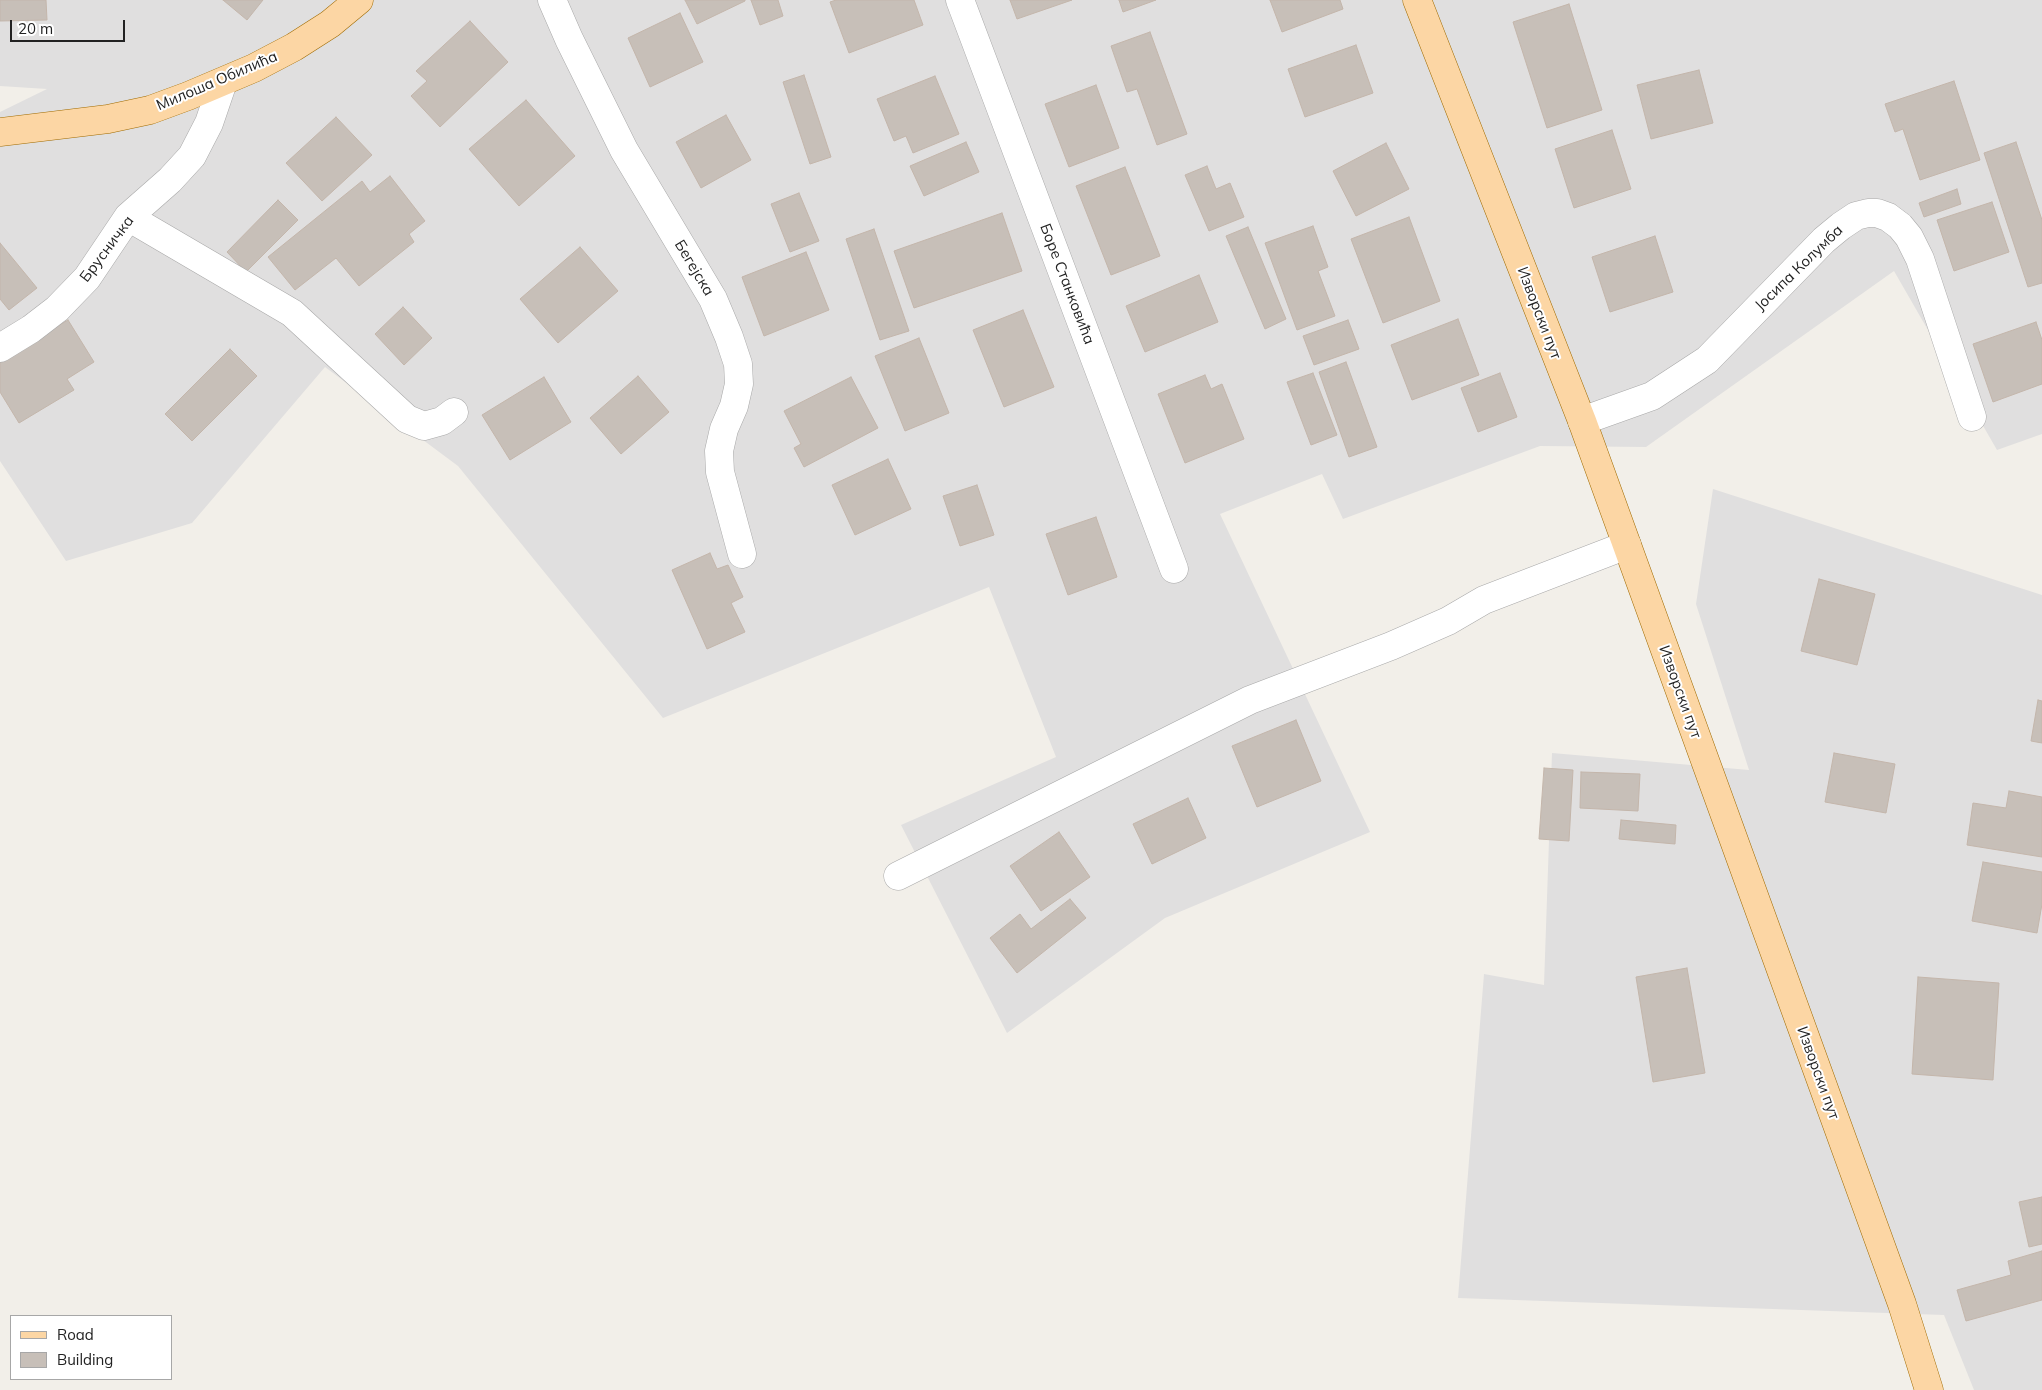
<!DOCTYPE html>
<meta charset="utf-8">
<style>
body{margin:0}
#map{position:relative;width:2042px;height:1390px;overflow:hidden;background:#f2efe9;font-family:Mulish,sans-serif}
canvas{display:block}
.legend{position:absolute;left:10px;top:1315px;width:162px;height:65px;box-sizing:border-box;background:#fff;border:1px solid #a7a7a7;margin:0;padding:6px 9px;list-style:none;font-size:15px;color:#222}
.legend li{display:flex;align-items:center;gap:10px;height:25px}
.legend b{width:25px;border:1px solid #a7a7a7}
.scale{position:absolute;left:10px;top:20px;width:115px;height:22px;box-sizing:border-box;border:2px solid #222;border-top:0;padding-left:6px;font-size:15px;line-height:18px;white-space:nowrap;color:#222;-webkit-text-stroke:4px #fff;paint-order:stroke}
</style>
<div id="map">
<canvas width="2042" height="1390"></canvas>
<ul class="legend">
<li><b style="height:6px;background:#fcd6a4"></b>Road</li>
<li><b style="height:14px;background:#c7bfb8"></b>Building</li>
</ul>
<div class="scale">20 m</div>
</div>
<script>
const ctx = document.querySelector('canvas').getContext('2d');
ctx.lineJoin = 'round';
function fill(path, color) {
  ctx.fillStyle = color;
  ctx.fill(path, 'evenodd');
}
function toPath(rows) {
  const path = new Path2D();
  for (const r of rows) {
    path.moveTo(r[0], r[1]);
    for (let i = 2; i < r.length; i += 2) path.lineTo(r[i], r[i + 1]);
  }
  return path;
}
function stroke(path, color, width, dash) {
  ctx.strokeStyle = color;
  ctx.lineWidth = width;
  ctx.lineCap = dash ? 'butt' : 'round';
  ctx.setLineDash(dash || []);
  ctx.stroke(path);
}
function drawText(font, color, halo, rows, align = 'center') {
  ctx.font = font + ' Mulish,sans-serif';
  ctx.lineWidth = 4;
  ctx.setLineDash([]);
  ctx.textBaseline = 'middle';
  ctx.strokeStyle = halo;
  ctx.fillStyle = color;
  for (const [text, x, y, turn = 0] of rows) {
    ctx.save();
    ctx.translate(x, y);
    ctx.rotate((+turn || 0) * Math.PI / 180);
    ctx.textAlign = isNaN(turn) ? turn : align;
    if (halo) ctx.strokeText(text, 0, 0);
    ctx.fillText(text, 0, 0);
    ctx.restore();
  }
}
const residential = toPath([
 [0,0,2042,0,2042,434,1997,450,1894,271,1646,447,1540,446,1343,519,1322,474,1220,514,1370,832,1165,918,1007,1033,901,825,1056,757,989,587,663,718,458,466,325,367,192,523,66,561,0,461,0,112,47,89,0,86],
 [1713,489,2042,595,2042,1390,1974,1390,1944,1315,1458,1298,1484,974,1544,985,1552,753,1749,770,1696,604]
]);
const building = toPath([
 [0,0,46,0,47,20,0,21,0,0],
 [223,0,263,0,247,20,223,0],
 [685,0,745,0,745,1,697,24,685,0],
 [751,0,778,0,783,16,760,25,751,0],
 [836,0,914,0,923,25,849,53,830,2,836,0],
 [1010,0,1072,0,1017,19,1010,0],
 [1119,0,1156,0,1123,12,1119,0],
 [1270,0,1340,0,1343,9,1282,32,1270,0],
 [1569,4,1602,110,1547,128,1513,22,1569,4],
 [680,13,703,62,650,87,628,38,680,13],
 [470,21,508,62,440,127,411,96,427,81,416,71,470,21],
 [1150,32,1187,134,1157,145,1137,89,1127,92,1111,46,1150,32],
 [1356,45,1373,93,1305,117,1288,69,1356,45],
 [1699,70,1713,123,1651,139,1637,85,1699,70],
 [804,75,831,157,810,164,783,82,804,75],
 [935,76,959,134,913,153,906,136,894,141,877,99,935,76],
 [1954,81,1980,160,1920,180,1903,129,1895,132,1885,104,1954,81],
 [1096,85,1119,148,1069,167,1045,104,1096,85],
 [526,100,575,156,519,206,469,149,526,100],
 [726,115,751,160,701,188,676,142,726,115],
 [336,117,372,155,322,201,286,163,336,117],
 [1612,130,1631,189,1574,208,1555,149,1612,130],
 [966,142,979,172,924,196,910,166,966,142],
 [2016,142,2042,220,2042,283,2028,287,1984,153,2016,142],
 [1386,143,1409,189,1356,216,1333,171,1386,143],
 [1207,166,1216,189,1230,183,1244,217,1209,231,1185,175,1207,166],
 [1125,167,1160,256,1111,275,1076,186,1125,167],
 [390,176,425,221,409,234,414,242,359,286,336,258,295,290,268,257,362,181,370,192,390,176],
 [1957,189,1961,204,1924,217,1919,203,1957,189],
 [799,193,819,241,790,252,771,204,799,193],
 [278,200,298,220,246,272,227,252,278,200],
 [1992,202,2009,252,1954,271,1937,220,1992,202],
 [1002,213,1022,271,914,308,894,251,1002,213],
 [1409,217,1440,301,1383,323,1351,239,1409,217],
 [1313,226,1328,267,1318,271,1335,316,1297,330,1265,243,1313,226],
 [1248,227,1286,319,1265,329,1226,236,1248,227],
 [874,229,909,331,880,340,846,239,874,229],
 [1655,236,1673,292,1610,312,1592,257,1655,236],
 [0,243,37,288,9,310,0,299,0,243],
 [580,247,618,291,558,343,520,299,580,247],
 [806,252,829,310,764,336,742,277,806,252],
 [1199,275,1218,322,1145,352,1126,306,1199,275],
 [403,307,432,338,404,365,375,334,403,307],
 [1023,310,1054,387,1004,407,973,330,1023,310],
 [1458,319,1479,375,1412,400,1391,345,1458,319],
 [68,320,94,362,67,379,74,390,19,423,0,392,0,361,68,320],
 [1348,320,1359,349,1314,365,1303,336,1348,320],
 [2036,322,2042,340,2042,384,1993,402,1973,344,2036,322],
 [919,338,949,413,905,431,875,356,919,338],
 [230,349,257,376,192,441,165,414,230,349],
 [1346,362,1377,447,1349,457,1319,372,1346,362],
 [1313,373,1337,435,1311,445,1287,382,1313,373],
 [1500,373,1517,417,1478,432,1461,388,1500,373],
 [1205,375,1211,389,1222,384,1244,439,1185,463,1158,394,1205,375],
 [638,376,669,412,621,454,590,418,638,376],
 [544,377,571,422,510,460,482,415,544,377],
 [851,377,878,428,804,467,794,448,801,444,784,411,851,377],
 [888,459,911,509,855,535,832,485,888,459],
 [977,485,994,535,960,546,943,496,977,485],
 [1096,517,1117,577,1068,595,1046,534,1096,517],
 [710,553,717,569,728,565,743,597,731,603,745,632,707,649,672,570,710,553],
 [1819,579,1875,594,1857,665,1801,651,1819,579],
 [2038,700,2042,701,2042,743,2031,741,2038,700],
 [1296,720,1321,781,1257,807,1232,746,1296,720],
 [1834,753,1895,764,1886,813,1825,802,1834,753],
 [1544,768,1573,770,1569,841,1539,839,1544,768],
 [1581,772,1640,774,1638,811,1580,808,1581,772],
 [2009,791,2042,797,2042,857,1967,845,1973,803,2006,808,2009,791],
 [1188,798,1206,838,1152,864,1133,824,1188,798],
 [1621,820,1676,825,1675,844,1619,839,1621,820],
 [1059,832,1090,877,1041,911,1010,866,1059,832],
 [1983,862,2042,872,2042,904,2037,933,1972,921,1983,862],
 [1070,899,1086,918,1017,973,990,938,1020,914,1031,929,1070,899],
 [1687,968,1705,1073,1653,1082,1636,977,1687,968],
 [1918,977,1999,983,1993,1080,1912,1074,1918,977],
 [2042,1197,2042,1244,2029,1247,2019,1202,2042,1197],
 [2042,1251,2042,1300,1966,1321,1957,1290,2011,1275,2008,1261,2042,1251]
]);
const minor = toPath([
 [552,0,569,39,624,150,713,299,729,337,738,364,739,384,734,406,724,429,719,451,720,472,742,554],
 [960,0,1174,569],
 [128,217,292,313,407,419,424,426,442,421,454,412],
 [0,348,31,329,57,309,87,278,128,217,170,180,192,156,209,123,223,82],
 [1582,421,1652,396,1707,360,1824,240,1841,226,1856,216,1868,213,1877,213,1888,217,1900,226,1909,237,1920,259,1972,417],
 [898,876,1250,700,1391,646,1448,621,1484,600,1627,545]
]);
const major = toPath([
 [1417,0,1582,421,1902,1304,1929,1390],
 [0,132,108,119,150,110,188,96,254,68,294,47,330,24,359,0]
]);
const streetNames = [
 ["Милоша Обилића",217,81,-23],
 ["Брусничка",107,249,-53],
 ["Бегејска",694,268,59],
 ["Јосипа Колумба",1799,268,-44],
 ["Боре Станковића",1067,284,69],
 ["Изворски пут",1539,313,69],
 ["Изворски пут",1680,692,70],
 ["Изворски пут",1818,1073,70]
];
fill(residential, '#e0dfdf');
fill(building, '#c7bfb8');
stroke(building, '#c4b6ab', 1);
stroke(minor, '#a9a9a9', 29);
stroke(major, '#a06b00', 29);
stroke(minor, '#fff', 28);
stroke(major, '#fcd6a4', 28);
drawText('15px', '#222', '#fff', streetNames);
</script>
